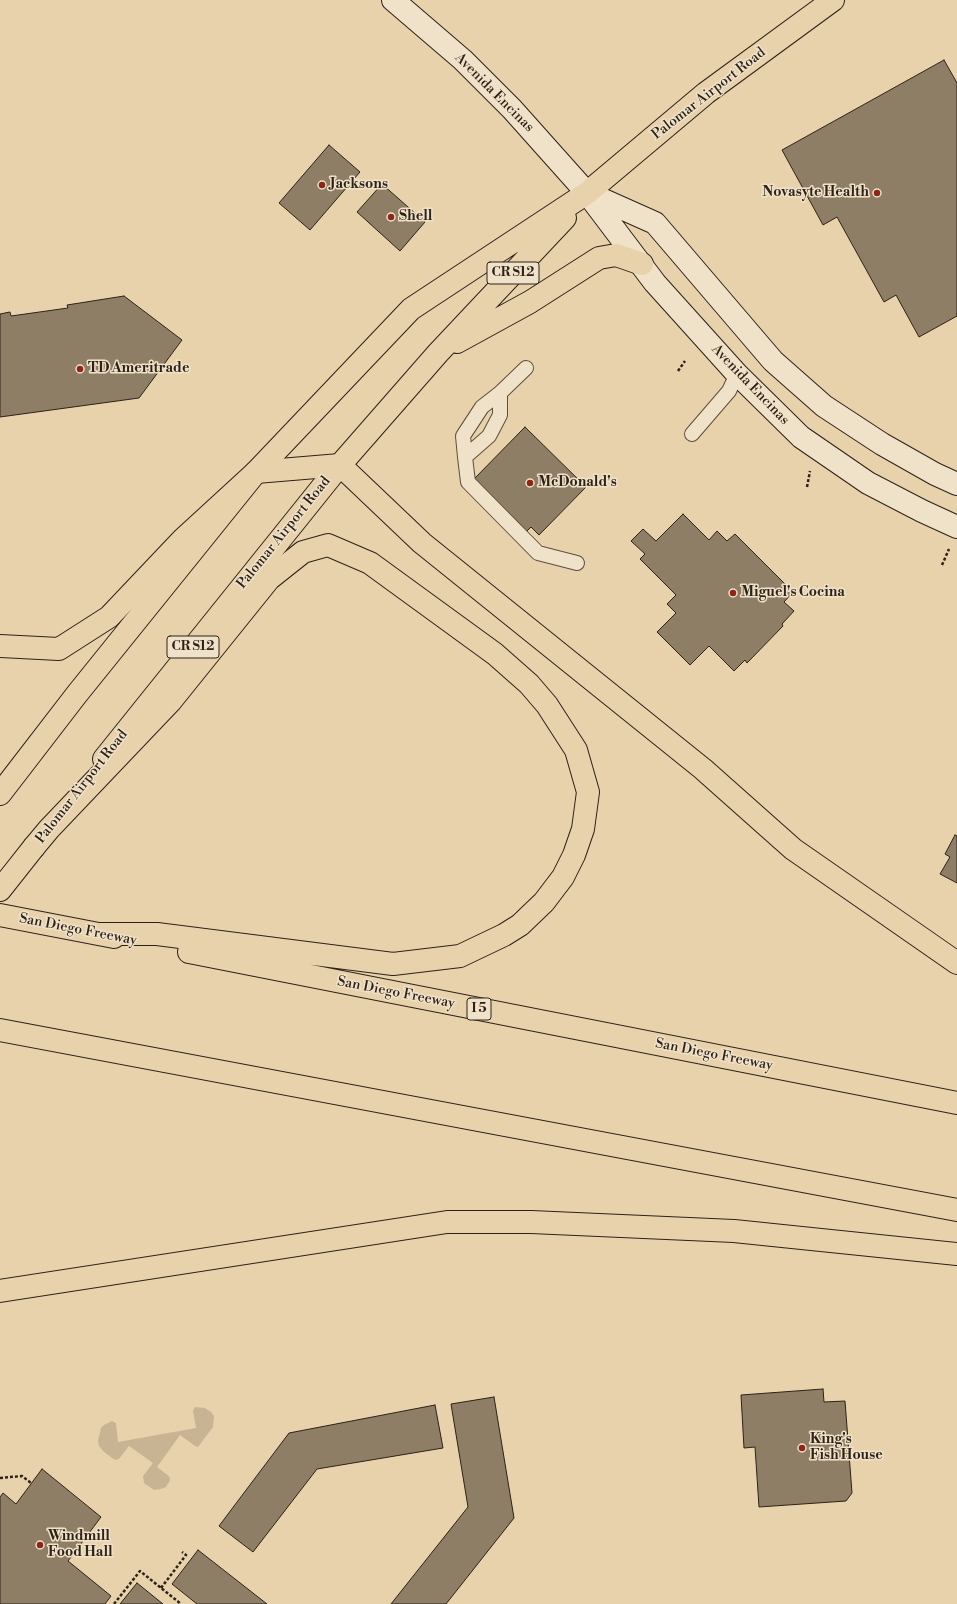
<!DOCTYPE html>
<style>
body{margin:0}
canvas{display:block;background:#e8d2ac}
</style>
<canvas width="957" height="1604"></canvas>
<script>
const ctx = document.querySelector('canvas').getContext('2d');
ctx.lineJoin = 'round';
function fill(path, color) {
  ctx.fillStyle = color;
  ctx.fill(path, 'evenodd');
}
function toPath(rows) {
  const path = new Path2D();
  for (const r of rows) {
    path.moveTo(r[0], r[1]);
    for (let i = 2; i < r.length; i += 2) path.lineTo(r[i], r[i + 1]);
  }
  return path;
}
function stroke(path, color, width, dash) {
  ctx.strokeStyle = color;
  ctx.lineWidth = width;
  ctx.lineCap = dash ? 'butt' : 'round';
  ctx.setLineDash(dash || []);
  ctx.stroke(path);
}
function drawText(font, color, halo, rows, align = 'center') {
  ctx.font = font + ' "Libre Bodoni",serif';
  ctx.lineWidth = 3;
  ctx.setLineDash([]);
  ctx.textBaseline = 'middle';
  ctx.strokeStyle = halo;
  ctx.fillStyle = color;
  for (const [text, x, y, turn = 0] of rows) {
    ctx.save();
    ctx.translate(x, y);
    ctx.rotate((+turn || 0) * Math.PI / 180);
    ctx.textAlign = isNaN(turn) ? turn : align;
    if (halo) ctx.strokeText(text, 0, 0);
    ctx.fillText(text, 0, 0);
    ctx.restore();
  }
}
const green = toPath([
 [195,1407,205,1408,211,1412,214,1416,213,1427,198,1447,195,1446,180,1435,157,1467,169,1476,170,1480,166,1487,161,1489,154,1490,144,1483,143,1476,153,1463,129,1446,119,1459,115,1460,104,1452,99,1446,98,1441,101,1428,104,1425,112,1421,116,1423,118,1442,196,1428,193,1411]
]);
const building = toPath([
 [944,60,957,83,957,316,919,337,896,295,884,302,837,217,823,225,782,150,944,60],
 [329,145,360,172,310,230,279,203,329,145],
 [382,184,425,222,400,251,357,212,382,184],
 [124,296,182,340,139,398,0,417,0,314,10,312,11,316,68,308,67,305,124,296],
 [525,427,586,487,539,535,531,527,524,534,513,523,516,521,474,479,525,427],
 [683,514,709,540,717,531,727,541,735,534,793,592,784,602,794,611,782,624,783,626,747,663,745,660,734,671,709,646,690,665,657,632,676,613,667,604,676,595,640,559,645,554,631,541,643,529,656,541,683,514],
 [955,835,957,836,957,883,940,874,950,857,945,854,955,835],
 [823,1389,824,1402,845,1401,852,1493,846,1501,759,1507,755,1447,744,1448,741,1395,823,1389],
 [494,1397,514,1518,446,1604,391,1604,468,1507,451,1404,494,1397],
 [435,1405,443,1448,317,1469,253,1552,219,1526,289,1433,435,1405],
 [42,1469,101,1517,68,1561,111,1596,105,1604,0,1604,0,1497,3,1493,16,1504,42,1469],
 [198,1550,267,1604,197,1604,172,1584,198,1550],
 [137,1583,163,1604,120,1604,137,1583]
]);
const path = toPath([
 [678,371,685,361],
 [807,487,810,471],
 [942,565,949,549],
 [0,1478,22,1476,31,1483],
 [161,1588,186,1555,182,1552],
 [114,1604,140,1571,181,1604]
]);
const lane = toPath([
 [526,368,500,393,500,415,489,436,465,457,468,482,538,553,577,563],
 [692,434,729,391,737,374],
 [465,457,463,436,482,407,500,393]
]);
const secondary = toPath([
 [393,0,463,60,512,109,587,193,655,283,737,374,801,437,868,483,922,511,957,527],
 [590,194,655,223,773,361,824,406,882,444,935,474,957,484]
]);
const primary = toPath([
 [457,342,530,302,599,258,616,255,642,264],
 [104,759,340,465,438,353,565,218],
 [0,794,77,694,256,472,411,309,587,193,706,93,833,0],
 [0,890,34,847]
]);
const highway = toPath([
 [0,646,59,649,109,617,183,539,256,472,340,465,422,543,703,769,793,849,957,963],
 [34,847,49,829,170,702,269,579,303,552,328,545,370,563,495,654,529,684,547,705,576,750,588,792,583,829,574,855,563,877,544,902,520,925,504,935,460,956,393,964,157,934,100,934],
 [0,915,114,937],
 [189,952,957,1103],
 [0,1030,957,1210],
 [0,1291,447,1222,531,1222,734,1231,957,1254]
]);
const markers = [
 [322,185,4,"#8f2418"],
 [877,193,4,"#8f2418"],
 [391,217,4,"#8f2418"],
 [80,369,4,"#8f2418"],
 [530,483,4,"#8f2418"],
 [733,593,4,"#8f2418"],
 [802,1448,4,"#8f2418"],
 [40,1545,4,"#8f2418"]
];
const shields = [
 [513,273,52],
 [193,647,52],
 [479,1009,24]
];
const shieldNames = [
 ["CR S12",513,273],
 ["CR S12",193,647],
 ["I 5",479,1009]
];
const streetNames = [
 ["Avenida Encinas",494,93,45],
 ["Palomar Airport Road",709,94,-38],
 ["Avenida Encinas",750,385,46],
 ["Palomar Airport Road",284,533,-51],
 ["Palomar Airport Road",82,787,-52],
 ["San Diego Freeway",78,930,11],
 ["San Diego Freeway",396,993,11],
 ["San Diego Freeway",714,1055,11]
];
const poiNames = [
 ["Jacksons",330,185],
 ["Novasyte Health",869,193,"right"],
 ["Shell",399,217],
 ["TD Ameritrade",88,369],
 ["McDonald's",538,483],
 ["Miguel's Cocina",741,593],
 ["King's",810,1440],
 ["Fish House",810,1456],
 ["Windmill",48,1537],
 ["Food Hall",48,1553]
];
fill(green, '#c8b493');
fill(building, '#8e7e65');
stroke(building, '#2d2218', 1);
stroke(lane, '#5c4e3d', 16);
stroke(secondary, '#2d2218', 24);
stroke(primary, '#2d2218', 24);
stroke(highway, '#2d2218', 24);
stroke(path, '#2d2218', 2.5, [3, 2]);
stroke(lane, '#f0e2c9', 14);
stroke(secondary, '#f0e2c9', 22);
stroke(primary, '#e8d2ac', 22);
stroke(highway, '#e8d2ac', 22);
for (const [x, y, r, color] of markers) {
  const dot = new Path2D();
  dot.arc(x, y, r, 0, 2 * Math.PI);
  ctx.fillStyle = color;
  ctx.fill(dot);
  stroke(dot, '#f0e2c9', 1.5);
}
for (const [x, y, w] of shields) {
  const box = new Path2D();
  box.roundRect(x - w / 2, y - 11, w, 22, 3);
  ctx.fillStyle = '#f0e2c9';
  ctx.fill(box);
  stroke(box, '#2d2218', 1);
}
drawText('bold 13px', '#2d2218', null, shieldNames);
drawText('14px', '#2d2218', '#f0e2c9', streetNames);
drawText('bold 14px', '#2d2218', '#f0e2c9', poiNames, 'left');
</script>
